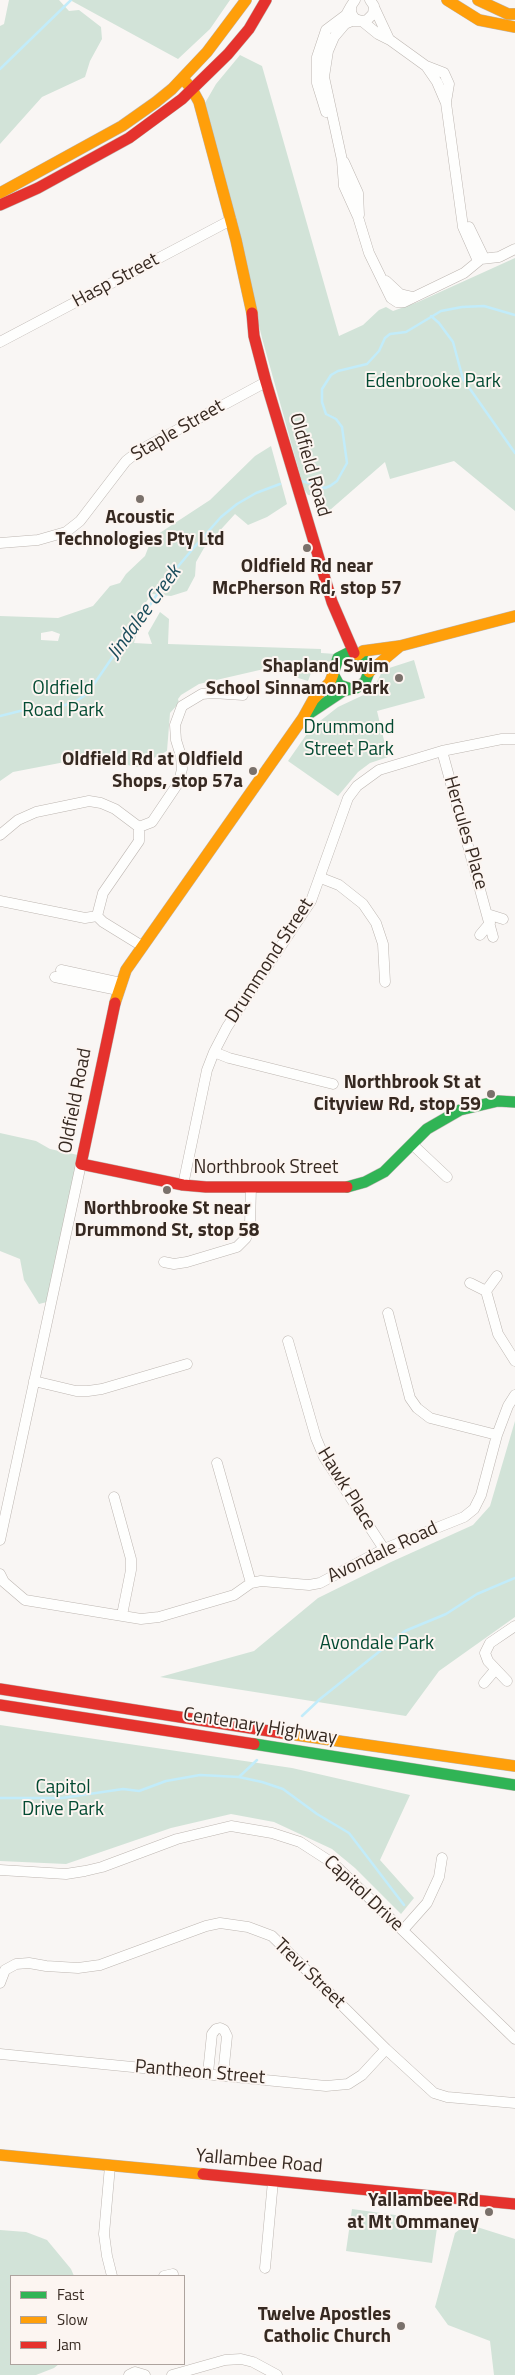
<!DOCTYPE html>
<style>
body{margin:0}
#map{position:relative;width:515px;height:2375px;overflow:hidden;background:#f9f6f4;font-family:"Titillium Web",sans-serif}
canvas{display:block}
.legend{position:absolute;left:10px;top:2275px;width:175px;height:90px;box-sizing:border-box;background:#fcf5f1;border:1px solid #ada39e;margin:0;padding:6px 9px;list-style:none;font-size:15px;color:#362921}
.legend li{display:flex;align-items:center;gap:10px;height:25px}
.legend b{width:25px;border:1px solid #ada39e}
</style>
<div id="map">
<canvas width="515" height="2375"></canvas>
<ul class="legend">
<li><b style="height:6px;background:#30b455"></b>Fast</li>
<li><b style="height:6px;background:#ff9f0a"></b>Slow</li>
<li><b style="height:6px;background:#e5322d"></b>Jam</li>
</ul>
</div>
<script>
const ctx = document.querySelector('canvas').getContext('2d');
ctx.lineJoin = 'round';
function fill(path, color) {
  ctx.fillStyle = color;
  ctx.fill(path, 'evenodd');
}
function toPath(rows) {
  const path = new Path2D();
  for (const r of rows) {
    path.moveTo(r[0], r[1]);
    for (let i = 2; i < r.length; i += 2) path.lineTo(r[i], r[i + 1]);
  }
  return path;
}
function stroke(path, color, width, dash) {
  ctx.strokeStyle = color;
  ctx.lineWidth = width;
  ctx.lineCap = dash ? 'butt' : 'round';
  ctx.setLineDash(dash || []);
  ctx.stroke(path);
}
function drawText(font, color, halo, rows, align = 'center') {
  ctx.font = font + ' "Titillium Web",sans-serif';
  ctx.lineWidth = 4;
  ctx.setLineDash([]);
  ctx.textBaseline = 'middle';
  ctx.strokeStyle = halo;
  ctx.fillStyle = color;
  for (const [text, x, y, turn = 0] of rows) {
    ctx.save();
    ctx.translate(x, y);
    ctx.rotate((+turn || 0) * Math.PI / 180);
    ctx.textAlign = isNaN(turn) ? turn : align;
    if (halo) ctx.strokeText(text, 0, 0);
    ctx.fillText(text, 0, 0);
    ctx.restore();
  }
}
const green = toPath([
 [9,0,59,0,69,11,79,10,101,27,102,39,90,61,85,77,42,97,0,144,0,26,4,24],
 [70,0,230,0,210,29,178,59],
 [240,55,262,66,339,336,363,325,379,310,386,307,393,311,418,302,515,258,515,511,454,461,390,479,385,462,322,517,315,496,308,495,304,489,262,338,205,103,216,84],
 [271,446,287,504,267,517,248,525,235,514,204,548,196,562,195,576,187,591,171,596,152,594,135,617,136,636,134,643,152,644,148,633,160,612,169,619,168,644,321,649,321,653,336,654,331,672,317,668,311,673,308,681,295,677,289,668,277,666,199,684,181,695,178,699,179,703,170,713,167,751,137,767,91,757,13,772,0,781,0,616,58,618,93,606,110,586,120,583,126,574,145,556,152,538,210,500,255,456],
 [52,631,60,634,58,641,41,640,41,633],
 [414,660,425,698,377,711,388,757,370,763,358,772,338,796,288,761,311,728,338,707,372,691,383,670],
 [0,1133,36,1141,50,1149,78,1155,47,1302,39,1304,24,1280,20,1259,0,1251],
 [515,1421,515,1617,439,1671,406,1716,160,1677,254,1651,318,1598,391,1562,473,1525,490,1506],
 [0,1725,292,1768,410,1795,380,1860,414,1898,401,1914,355,1868,332,1849,274,1822,231,1814,171,1828,66,1864,0,1861],
 [352,2209,438,2221,432,2263,346,2251],
 [464,2226,477,2227,515,2239,515,2375,494,2375,490,2341,448,2325,435,2307,455,2233],
 [0,2230,26,2232,47,2240,71,2269,74,2276,11,2276,11,2364,59,2364,54,2368,36,2375,0,2375]
]);
const stream = toPath([
 [0,69,71,0],
 [431,316,439,323,453,342,463,379,515,453],
 [302,481,325,488,330,486,337,481,347,463,342,427,336,419,326,414,322,402,322,389,331,375,338,371,367,364,379,351,385,338,390,334,406,332,441,311,462,307,484,306,515,315],
 [0,716,20,711,58,707,75,702,88,693,118,649,139,622,165,582,191,551,221,517,237,504,256,493,280,484],
 [302,1716,320,1699,405,1631,446,1614,477,1594,515,1578],
 [239,1777,257,1760],
 [0,1798,62,1798,123,1789,139,1791,166,1781,200,1775,239,1777,262,1782,283,1789,317,1814,349,1833,404,1905]
]);
const street = toPath([
 [355,0,351,6,351,13,355,19,362,21,367,20,373,14,374,6,370,0],
 [374,7,389,39],
 [360,21,352,21,345,24,334,37,328,51,324,77,342,160,344,186,358,217,369,253,391,298,397,302,404,302,464,273,481,259,499,257,515,249],
 [362,21,378,34,390,40,426,66,444,73,449,84,446,102],
 [426,66,437,82,446,103,463,227,478,261],
 [326,112,317,83,317,57,326,30,346,15,351,6],
 [344,162,358,193,359,215],
 [469,227,484,258],
 [386,281,400,294,413,297],
 [0,342,231,220],
 [0,543,38,540,66,532,80,521,126,461,140,450,266,382],
 [442,751,493,937],
 [0,835,18,820,36,812,89,801,101,803,115,809,139,827],
 [321,878,339,885,363,904,376,923,383,944,385,982],
 [0,901,85,918,97,916,103,922,142,946],
 [487,914,503,919],
 [97,916,103,893,139,841,139,827,152,822,179,782,182,769,181,756,176,740,175,725,182,706,202,694,213,693,243,695],
 [480,935,490,923],
 [61,970,121,983],
 [55,977,118,990],
 [214,1052,229,1058,333,1084],
 [413,1145,447,1177],
 [183,1185,207,1070,214,1052,227,1027,311,901,348,798,357,786,379,770,442,751,502,739,515,739],
 [164,1262,174,1264,187,1262,237,1247,246,1238,250,1225,251,1187],
 [470,1283,486,1291,497,1276],
 [486,1291,498,1334,515,1361],
 [388,1313,410,1398,417,1408,430,1418,497,1435],
 [288,1341,316,1438,324,1457,384,1549],
 [34,1381,76,1391,88,1391,102,1389,187,1364],
 [217,1463,251,1583],
 [114,1497,131,1559,131,1570,122,1615],
 [0,1540,81,1164],
 [0,1574,4,1582,25,1600,141,1619,159,1617,234,1595,251,1583,261,1581,309,1585,320,1583,384,1549,464,1517,474,1509,481,1495,497,1435,508,1406,515,1395],
 [507,1681,488,1661,485,1653,490,1643,515,1626],
 [484,1683,495,1670],
 [0,1870,66,1874,85,1871,102,1867,177,1839,231,1826,272,1833,300,1842,334,1864,515,2039],
 [403,1930,427,1903,439,1877,442,1858],
 [0,1983,5,1970,16,1964,29,1963,46,1966,78,1968,100,1965,206,1926,220,1923,248,1927,272,1936,386,2049,434,2093,447,2097,515,2103],
 [0,2054,326,2086,348,2084,362,2075,386,2049],
 [208,2073,212,2034,216,2029,220,2028,224,2030,227,2036,223,2075],
 [110,2166,104,2234,107,2256,112,2276],
 [265,2268,273,2181],
 [164,2276,173,2274],
 [129,2375,135,2372,145,2375],
 [172,2375,225,2360,241,2359,253,2362,277,2375]
]);
const fast = toPath([
 [310,713,343,691,356,688,365,682,369,672,366,662,358,655,348,653,338,658,333,674,339,685,351,689],
 [347,1187,365,1182,384,1172,427,1129,460,1110,498,1101,515,1102],
 [254,1744,515,1785]
]);
const slow = toPath([
 [447,0,479,20,515,27],
 [478,0,508,14,515,14],
 [183,79,192,89,199,102,236,240,252,313],
 [0,193,122,126,156,102,172,89,207,52,246,0],
 [358,655,363,651,400,646,515,616],
 [369,672,399,647],
 [115,1003,126,970,303,718,313,700,330,682,333,674],
 [282,1733,515,1766],
 [0,2155,203,2174]
]);
const jam = toPath([
 [0,205,38,188,129,138,182,99,228,54,249,29,266,0],
 [252,313,254,336,266,382,332,602,354,653],
 [115,1003,81,1164,183,1185,206,1187,347,1187],
 [0,1689,282,1733],
 [0,1705,254,1744],
 [203,2174,515,2204]
]);
const markers = [
 [140,499,5,"#7a716b"],
 [307,548,5,"#7a716b"],
 [399,678,5,"#7a716b"],
 [253,771,5,"#7a716b"],
 [491,1094,5,"#7a716b"],
 [167,1190,5,"#7a716b"],
 [489,2212,5,"#7a716b"],
 [401,2326,5,"#7a716b"]
];
const streetNames = [
 ["Hasp Street",116,281,-28],
 ["Staple Street",178,431,-30],
 ["Oldfield Road",309,465,74],
 ["Hercules Place",465,833,74],
 ["Drummond Street",270,961,-57],
 ["Oldfield Road",76,1101,-79],
 ["Northbrook Street",266,1168],
 ["Hawk Place",346,1489,58],
 ["Avondale Road",383,1553,-25],
 ["Centenary Highway",260,1727,9],
 ["Capitol Drive",363,1894,43],
 ["Trevi Street",309,1974,44],
 ["Pantheon Street",200,2073,5],
 ["Yallambee Road",259,2162,5]
];
const parkNames = [
 ["Edenbrooke Park",433,382],
 ["Oldfield",63,689],
 ["Road Park",63,711],
 ["Drummond",349,728],
 ["Street Park",349,750],
 ["Avondale Park",377,1644],
 ["Capitol",63,1788],
 ["Drive Park",63,1810]
];
const poiNames = [
 ["Acoustic",140,518,"center"],
 ["Technologies Pty Ltd",140,540,"center"],
 ["Oldfield Rd near",307,567,"center"],
 ["McPherson Rd, stop 57",307,589,"center"],
 ["Shapland Swim",389,667],
 ["School Sinnamon Park",389,689],
 ["Oldfield Rd at Oldfield",243,760],
 ["Shops, stop 57a",243,782],
 ["Northbrook St at",481,1083],
 ["Cityview Rd, stop 59",481,1105],
 ["Northbrooke St near",167,1209,"center"],
 ["Drummond St, stop 58",167,1231,"center"],
 ["Yallambee Rd",479,2201],
 ["at Mt Ommaney",479,2223],
 ["Twelve Apostles",391,2315],
 ["Catholic Church",391,2337]
];
const waterNames = [
 ["Jindalee Creek",145,613,-54]
];
fill(green, '#d2e3d8');
stroke(stream, '#c2ecfa', 2.5);
stroke(street, '#bdb6b1', 11);
stroke(fast, '#bdb6b1', 12);
stroke(slow, '#bdb6b1', 12);
stroke(jam, '#bdb6b1', 12);
stroke(street, '#fefefd', 10);
stroke(fast, '#30b455', 11);
stroke(slow, '#ff9f0a', 11);
stroke(jam, '#e5322d', 11);
for (const [x, y, r, color] of markers) {
  const dot = new Path2D();
  dot.arc(x, y, r, 0, 2 * Math.PI);
  ctx.fillStyle = color;
  ctx.fill(dot);
  stroke(dot, '#fcf5f1', 2);
}
drawText('19px', '#362921', '#fcf5f1', streetNames);
drawText('19px', '#034a32', '#fcf5f1', parkNames);
drawText('bold 19px', '#362921', '#fcf5f1', poiNames, 'right');
drawText('italic 20px', '#1b4d5c', '#fcf5f1', waterNames);
</script>
